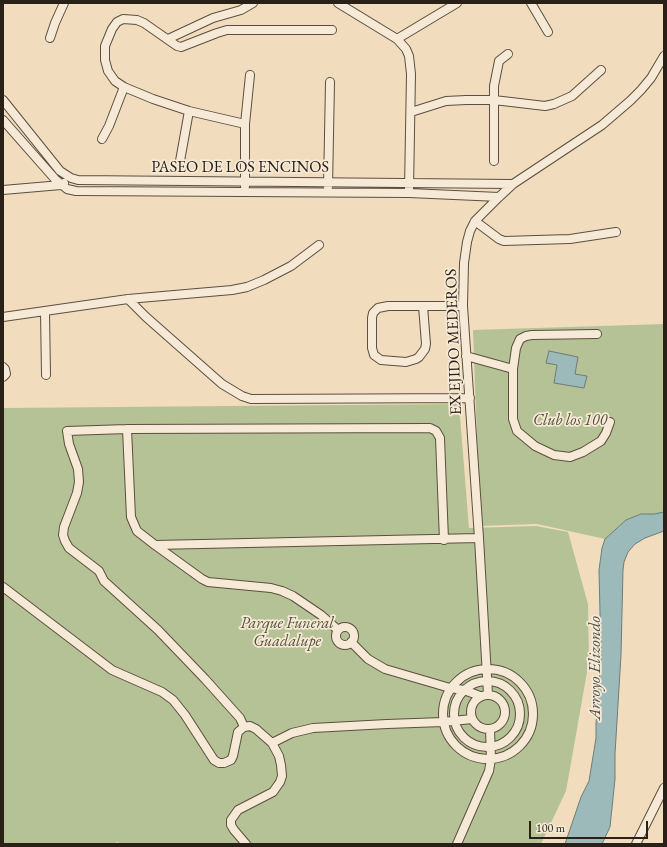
<!DOCTYPE html>
<style>
body{margin:0}
#map{position:relative;width:667px;height:847px;overflow:hidden;background:#f1ddbe;font-family:"EB Garamond",serif}
canvas{display:block}
.frame{position:absolute;inset:0;border:4px solid #292017;pointer-events:none}
.scale{position:absolute;left:529px;top:821px;width:119px;height:18px;box-sizing:border-box;border:2px solid #292017;border-top:0;padding-left:5px;font-size:12px;line-height:14px;white-space:nowrap;color:#292017;-webkit-text-stroke:3px #f6e9d5;paint-order:stroke}
</style>
<div id="map">
<canvas width="667" height="847"></canvas>
<div class="frame"></div>
<div class="scale">100 m</div>
</div>
<script>
const ctx = document.querySelector('canvas').getContext('2d');
ctx.lineJoin = 'round';
function fill(path, color) {
  ctx.fillStyle = color;
  ctx.fill(path, 'evenodd');
}
function toPath(rows) {
  const path = new Path2D();
  for (const r of rows) {
    if (r.length === 3) {
      path.moveTo(r[0] + r[2], r[1]);
      path.arc(r[0], r[1], r[2], 0, 2 * Math.PI);
      continue;
    }
    path.moveTo(r[0], r[1]);
    for (let i = 2; i < r.length; i += 2) path.lineTo(r[i], r[i + 1]);
  }
  return path;
}
function stroke(path, color, width, dash) {
  ctx.strokeStyle = color;
  ctx.lineWidth = width;
  ctx.lineCap = dash ? 'butt' : 'round';
  ctx.setLineDash(dash || []);
  ctx.stroke(path);
}
function drawText(font, color, halo, rows, align = 'center') {
  ctx.font = font + ' "EB Garamond",serif';
  ctx.lineWidth = 3.5;
  ctx.setLineDash([]);
  ctx.textBaseline = 'middle';
  ctx.strokeStyle = halo;
  ctx.fillStyle = color;
  for (const [text, x, y, turn = 0] of rows) {
    ctx.save();
    ctx.translate(x, y);
    ctx.rotate((+turn || 0) * Math.PI / 180);
    ctx.textAlign = isNaN(turn) ? turn : align;
    if (halo) ctx.strokeText(text, 0, 0);
    ctx.fillText(text, 0, 0);
    ctx.restore();
  }
}
const green = toPath([
 [664,324,664,512,654,514,641,514,626,520,605,539,537,524,480,526,473,330],
 [459,404,469,528,536,526,568,532,588,604,589,661,566,791,541,844,123,844,116,842,116,844,3,844,3,408]
]);
const water = toPath([
 [549,351,578,357,575,374,587,376,584,388,554,383,557,365,546,363,549,351],
 [664,512,664,531,645,538,635,544,628,552,624,562,623,570,621,655,615,754,615,779,610,827,602,844,565,844,581,797,589,781,596,738,596,724,601,657,599,570,602,548,605,539,626,520,641,514,654,514,664,512]
]);
const minor = toPath([
 [338,3,397,39,406,49,409,56,411,74,409,189],
 [531,3,548,32],
 [50,38,55,23,64,3],
 [168,39,213,18,241,10,253,3],
 [397,39,457,3],
 [3,100,60,171,71,178,78,180,513,184],
 [411,112,446,101,466,100,494,100,545,106,554,104,572,96,601,70],
 [3,120,55,179,67,189,76,191,409,193,499,197],
 [245,124,189,111,153,99,124,87,115,81,108,71,105,60,105,46,112,29,117,22,123,19,137,20,144,23,177,46,181,47,217,33,227,30,332,30],
 [102,139,109,126,124,87],
 [180,161,189,111],
 [494,161,494,86,499,61,508,54],
 [245,186,245,124,250,75],
 [328,187,330,82],
 [3,190,61,185,64,183],
 [475,221,499,239,504,241,570,239,616,232],
 [128,299,146,317,222,384,242,396,251,399,470,398],
 [423,306,426,344,425,349,419,357,416,359,406,362,381,360,374,355,372,348,372,318,373,313,378,308,388,306,463,306],
 [45,312,46,375],
 [3,317,128,299,232,290,247,287,264,280,291,266,319,245],
 [597,334,532,335,526,336,520,339,516,348,513,369,513,419,517,431,535,446,554,455,570,457,583,452,601,441,606,433,610,422],
 [466,356,513,369],
 [3,367,5,369,6,374,3,377],
 [127,429,131,517,137,531,155,545,479,538],
 [155,545,202,579,208,582,271,588,282,591,293,596,321,615,338,630],
 [3,587,112,670,162,692,173,700,185,715,214,760,219,763,224,763,231,760,233,756,238,732,244,727,250,726,256,729,272,743,279,756,281,765,282,776,280,782,273,792,238,810,231,820,231,825,234,830,246,844],
 [345,636,9],
 [351,642,368,659,385,669,450,688,464,690,480,696],
 [488,714,45],
 [487,714,33],
 [488,694,479,538,463,306,464,263,467,242,470,231,475,221,499,197,513,184,602,125,630,101,641,90,651,78,664,56],
 [488,712,17],
 [244,727,240,718,205,679,158,630,104,581,99,571,69,548,65,541,63,535,64,527,77,493,79,482,78,469,69,444,67,431,127,429,430,428,436,431,440,438,444,540],
 [272,743,292,733,313,728,387,724,443,722,472,719],
 [457,844,489,771,491,759,490,729],
 [636,844,664,788]
]);
const streetNames = [
 ["PASEO DE LOS ENCINOS",240,168],
 ["EX EJIDO MEDEROS",454,342,-92]
];
const parkNames = [
 ["Club los 100",570,421],
 ["Parque Funeral",287,624],
 ["Guadalupe",287,642]
];
const waterNames = [
 ["Arroyo Elizondo",595,668,-90]
];
fill(green, '#b5c295');
fill(water, '#9cbab9');
stroke(water, '#6e7c78', 1);
stroke(minor, '#5b4f41', 10);
stroke(minor, '#f6e9d5', 8);
drawText('16px', '#292017', '#f6e9d5', streetNames);
drawText('italic 16px', '#53513d', '#f6e9d5', parkNames);
drawText('italic 17px', '#4c4e48', '#f6e9d5', waterNames);
</script>
